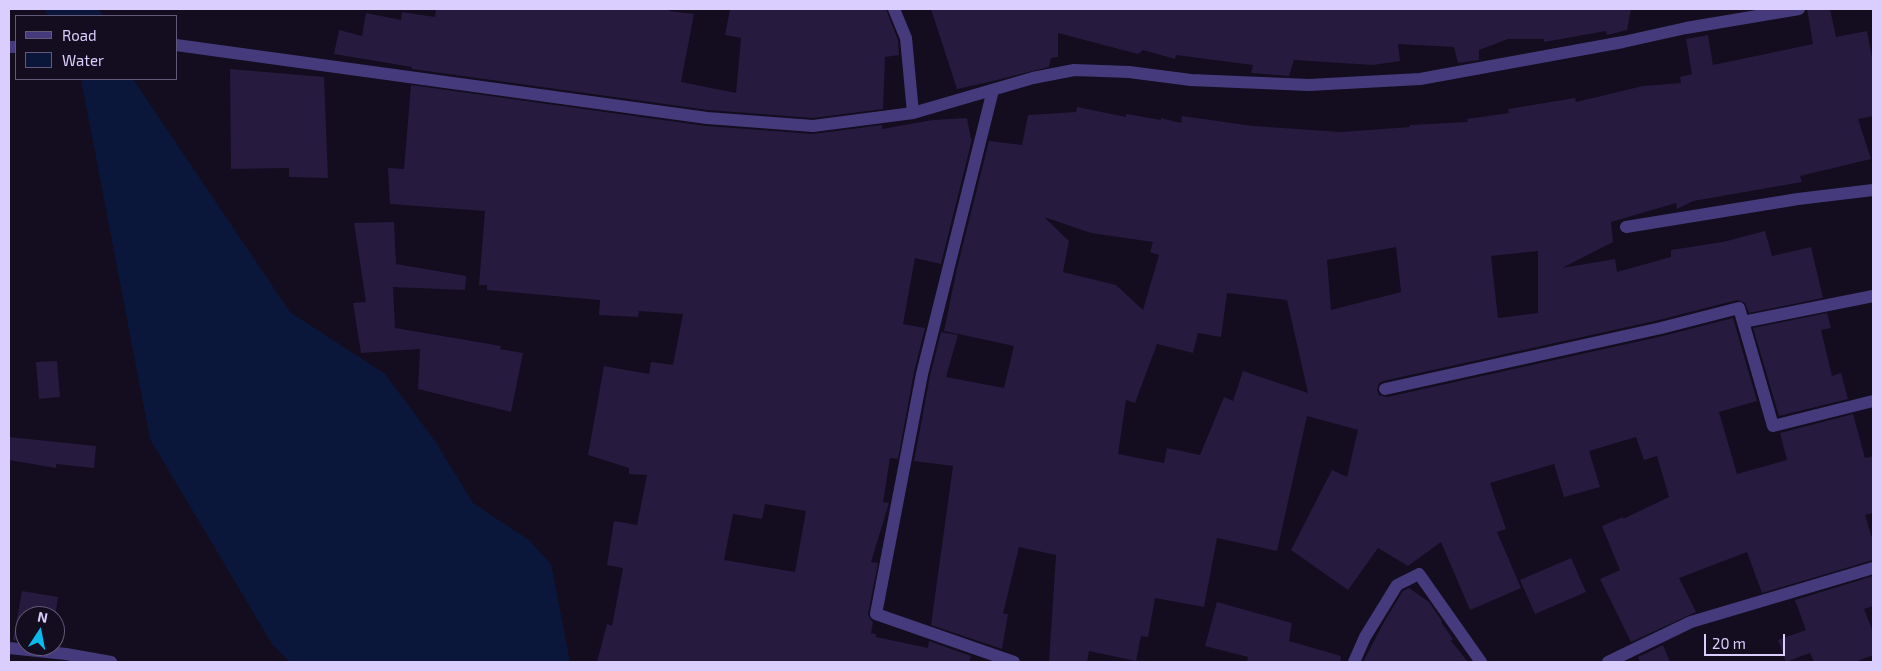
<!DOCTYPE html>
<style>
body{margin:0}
#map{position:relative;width:1882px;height:671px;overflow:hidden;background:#130d1f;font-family:"Exo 2",sans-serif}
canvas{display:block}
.frame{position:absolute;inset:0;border:10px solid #d9cefd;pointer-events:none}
.legend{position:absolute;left:15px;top:15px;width:162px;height:65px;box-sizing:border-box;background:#130d1f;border:1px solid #625a78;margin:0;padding:6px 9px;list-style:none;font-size:15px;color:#d9cefd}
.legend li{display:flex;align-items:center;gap:10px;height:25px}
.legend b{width:25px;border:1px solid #625a78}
.north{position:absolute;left:15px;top:606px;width:50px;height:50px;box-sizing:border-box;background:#130d1f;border:1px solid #625a78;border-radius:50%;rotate:11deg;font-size:14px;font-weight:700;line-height:20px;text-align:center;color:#d9cefd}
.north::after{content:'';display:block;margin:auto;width:18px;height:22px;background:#0bbaec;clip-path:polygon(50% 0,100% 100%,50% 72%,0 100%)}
.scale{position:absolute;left:1704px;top:634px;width:81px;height:22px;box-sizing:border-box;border:2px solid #d9cefd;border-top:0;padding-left:6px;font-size:15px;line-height:18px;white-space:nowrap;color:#d9cefd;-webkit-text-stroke:4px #130d1f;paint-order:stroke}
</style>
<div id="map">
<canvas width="1882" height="671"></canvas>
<div class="frame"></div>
<ul class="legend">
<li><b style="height:6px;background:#453b7c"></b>Road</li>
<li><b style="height:14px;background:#0b173a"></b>Water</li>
</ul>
<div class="north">N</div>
<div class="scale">20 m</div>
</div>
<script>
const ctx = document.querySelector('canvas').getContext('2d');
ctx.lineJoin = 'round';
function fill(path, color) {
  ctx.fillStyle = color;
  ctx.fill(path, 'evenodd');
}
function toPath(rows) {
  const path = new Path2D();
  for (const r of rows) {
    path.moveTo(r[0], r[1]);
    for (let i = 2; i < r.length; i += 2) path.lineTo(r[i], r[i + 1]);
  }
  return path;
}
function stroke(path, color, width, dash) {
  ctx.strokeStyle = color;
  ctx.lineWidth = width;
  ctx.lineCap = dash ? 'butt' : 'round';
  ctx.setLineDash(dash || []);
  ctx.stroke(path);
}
const water = toPath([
 [44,9,99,9,103,16,48,16],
 [81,79,133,79,290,312,385,374,435,441,473,503,529,540,551,564,570,662,290,662,272,644,150,439]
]);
const building = toPath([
 [436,9,670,9,669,11,694,14,681,82,736,93,741,38,725,35,730,9,886,9,898,40,899,55,885,57,883,109,813,118,708,110,412,69,412,67,334,54,339,30,362,36,366,13,401,20,402,12,435,17],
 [931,9,1631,9,1627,30,1607,35,1606,31,1544,42,1544,39,1508,39,1479,50,1479,60,1458,63,1454,47,1398,44,1400,61,1373,65,1294,60,1289,76,1251,73,1253,65,1176,55,1175,59,1143,50,1138,54,1058,33,1058,57,1051,58,1049,67,989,82,957,89],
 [1807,9,1830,9,1836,37,1867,31,1873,62,1873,116,1858,119,1871,159,1800,176,1802,182,1693,201,1677,209,1676,203,1611,222,1613,242,1562,268,1615,259,1617,272,1671,257,1671,250,1723,242,1765,231,1772,256,1811,247,1823,298,1749,313,1745,303,1737,300,1659,320,1383,381,1379,383,1377,390,1379,395,1387,397,1663,336,1733,318,1757,401,1719,412,1737,474,1787,460,1780,433,1853,414,1865,458,1873,456,1873,513,1865,515,1873,541,1873,560,1762,593,1747,552,1679,578,1696,612,1631,642,1600,579,1620,570,1602,526,1623,517,1623,519,1669,497,1657,456,1644,460,1636,437,1589,451,1600,487,1564,497,1554,464,1490,483,1506,529,1497,532,1521,588,1470,610,1441,542,1408,566,1378,548,1348,590,1291,550,1332,470,1347,477,1358,430,1307,416,1277,551,1217,538,1204,607,1155,598,1148,637,1141,636,1136,661,1089,651,1087,662,1049,662,1056,555,1019,547,1003,614,1008,614,1002,649,931,625,953,466,914,461,930,376,941,332,958,335,946,377,1004,388,1014,346,944,331,957,268,989,141,1022,145,1028,115,1076,112,1077,107,1126,117,1126,114,1161,120,1161,118,1181,123,1182,116,1253,126,1341,132,1410,127,1410,125,1468,122,1467,119,1509,113,1508,109,1575,98,1576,102,1643,86,1681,83,1680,77,1692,74,1686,39,1708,35,1713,65,1813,44],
 [1044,217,1091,233,1153,242,1150,252,1159,255,1143,310,1116,285,1063,272,1069,241],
 [1396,247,1401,292,1331,310,1327,260],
 [1538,251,1538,313,1498,318,1491,256],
 [1227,293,1287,300,1308,393,1243,371,1233,401,1224,397,1200,455,1167,448,1164,463,1118,454,1126,400,1135,403,1157,344,1193,353,1198,333,1221,337],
 [230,69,324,77,328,178,289,177,289,168,231,169],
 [411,85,706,126,813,134,882,125,882,129,933,120,967,118,971,139,972,139,941,264,915,258,903,324,925,328,914,372,898,459,890,458,883,502,889,503,871,562,878,563,868,614,870,619,873,622,871,633,876,634,876,637,928,648,929,641,971,656,969,662,597,662,607,624,612,626,623,568,607,565,614,521,637,525,647,475,629,474,629,468,588,455,604,366,649,374,651,362,673,365,683,314,639,311,638,317,599,315,600,300,487,290,487,285,479,285,485,211,390,204,388,168,404,169],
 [765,504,806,511,795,572,724,560,733,514,762,519],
 [394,222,396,264,466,276,465,290,393,287,395,328,501,346,500,349,523,353,511,412,418,389,420,349,361,353,353,303,366,302,354,223],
 [1827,313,1831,328,1821,330,1832,376,1841,373,1848,399,1779,416,1753,328],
 [57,361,60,397,39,399,36,362],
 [9,437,96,446,94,468,56,464,56,468,9,460],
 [1571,558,1586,592,1535,614,1520,580],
 [1873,576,1873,606,1864,609,1873,632,1873,655,1855,662,1814,662,1810,653,1786,662,1778,640,1806,630,1795,600],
 [1409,588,1429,602,1442,621,1441,622,1453,639,1451,641,1468,662,1363,662,1384,622,1403,591],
 [22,591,58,597,55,617,25,616,25,642,13,640],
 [1217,602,1292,623,1289,641,1341,656,1340,662,1247,662,1248,657,1205,646],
 [1663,645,1670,662,1640,662,1638,657]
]);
const street = toPath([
 [894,9,906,38,913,113],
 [176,45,707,118,813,126,913,113,1033,78,1074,70,1129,72,1191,80,1309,85,1420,79,1623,42,1686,28,1799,9],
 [9,47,16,47],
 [993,90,922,374,876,614,1014,662],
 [1626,227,1798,199,1873,190],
 [1743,322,1873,296],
 [1385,389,1661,328,1739,308,1773,426,1873,401],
 [9,648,66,654,111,662],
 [1354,662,1365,637,1397,585,1419,574,1481,662],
 [1608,662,1691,622,1873,568]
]);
fill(water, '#0b173a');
fill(building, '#261a3f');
stroke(street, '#453b7c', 12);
</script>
